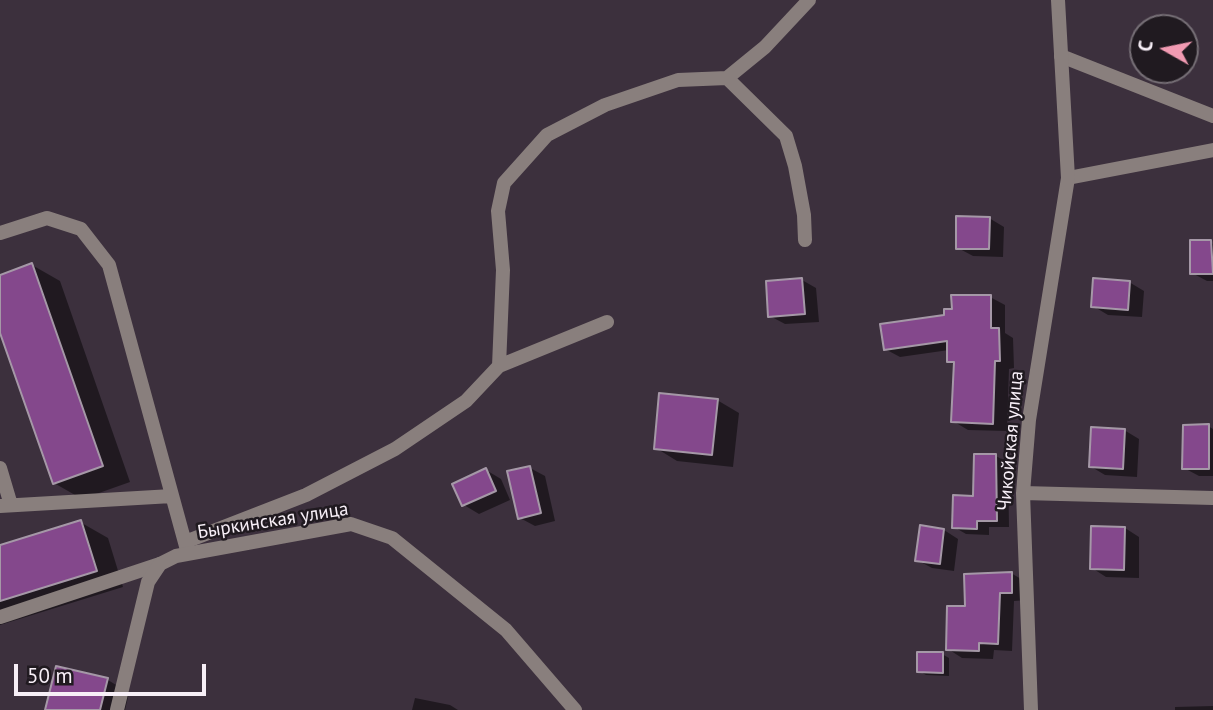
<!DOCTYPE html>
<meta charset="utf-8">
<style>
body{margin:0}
#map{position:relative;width:1213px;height:710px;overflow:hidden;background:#3c303d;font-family:"PT Sans",sans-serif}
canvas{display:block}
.north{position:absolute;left:1129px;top:14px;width:70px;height:70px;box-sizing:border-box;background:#201a20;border:2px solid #766f76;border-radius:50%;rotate:279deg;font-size:19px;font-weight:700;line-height:28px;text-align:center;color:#f7eff7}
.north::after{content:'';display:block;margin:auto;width:24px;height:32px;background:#f19ab2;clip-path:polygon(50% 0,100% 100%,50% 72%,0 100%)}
.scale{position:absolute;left:14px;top:664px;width:192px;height:32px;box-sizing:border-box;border:4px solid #f7eff7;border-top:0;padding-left:9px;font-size:21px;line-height:24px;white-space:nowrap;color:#f7eff7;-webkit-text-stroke:5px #201a20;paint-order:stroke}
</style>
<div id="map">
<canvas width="1213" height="710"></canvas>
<div class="north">С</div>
<div class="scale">50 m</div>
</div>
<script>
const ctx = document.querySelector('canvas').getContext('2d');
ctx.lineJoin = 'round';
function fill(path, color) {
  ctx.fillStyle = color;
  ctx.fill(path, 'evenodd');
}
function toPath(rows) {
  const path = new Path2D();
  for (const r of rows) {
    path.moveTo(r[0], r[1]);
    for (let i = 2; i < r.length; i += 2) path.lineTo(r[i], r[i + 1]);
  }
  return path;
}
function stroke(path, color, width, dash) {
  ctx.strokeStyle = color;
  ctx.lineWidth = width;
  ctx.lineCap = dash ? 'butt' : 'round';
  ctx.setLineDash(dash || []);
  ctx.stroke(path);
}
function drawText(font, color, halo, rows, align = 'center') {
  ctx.font = font + ' "PT Sans",sans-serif';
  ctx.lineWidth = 5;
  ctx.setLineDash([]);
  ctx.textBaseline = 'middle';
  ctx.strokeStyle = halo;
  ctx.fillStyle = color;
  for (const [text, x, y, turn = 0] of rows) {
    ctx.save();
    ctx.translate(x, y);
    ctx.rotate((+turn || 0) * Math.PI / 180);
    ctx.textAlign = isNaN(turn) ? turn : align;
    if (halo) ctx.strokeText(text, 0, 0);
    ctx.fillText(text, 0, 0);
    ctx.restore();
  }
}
const shadow = toPath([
 [989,218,1004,227,1003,257,973,256,958,248],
 [1210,242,1213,244,1213,281,1207,281,1192,273],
 [32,265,60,281,130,482,82,499,54,483,0,328,0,276],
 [802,280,816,288,819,322,785,324,770,316],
 [1129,282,1144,291,1142,317,1108,315,1093,306],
 [990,297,1005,305,1005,333,1013,338,1014,368,1009,369,1007,431,968,430,953,421,955,365,949,361,949,350,900,357,885,349,946,316],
 [717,400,739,413,733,467,677,461,656,448],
 [1208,426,1213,429,1213,476,1199,476,1184,468],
 [1124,430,1139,439,1137,477,1105,475,1090,466],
 [996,456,1008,463,1009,527,989,527,989,535,966,534,954,527,975,498],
 [530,468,545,476,555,521,535,526,520,518],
 [486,470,501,479,510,500,479,514,464,505],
 [80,522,108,538,123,587,0,625,0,547],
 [1125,528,1139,537,1139,578,1106,577,1092,568],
 [944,530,958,539,954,571,932,568,917,560],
 [1011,573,1026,582,1027,600,1014,601,1012,651,994,650,993,659,962,658,948,649,967,608],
 [942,654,949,658,949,676,926,675,919,671],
 [57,668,108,680,129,693,125,710,47,710],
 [415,698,450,705,458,710,412,710],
 [1213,706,1213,710,1175,710,1175,707]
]);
const building = toPath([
 [956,216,990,217,989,249,956,249,956,216],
 [1190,240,1211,240,1213,274,1190,274,1190,240],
 [32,263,103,466,53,484,0,333,0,275,32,263],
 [802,278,805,314,768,317,766,281,802,278],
 [1093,278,1130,281,1128,310,1091,307,1093,278],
 [951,295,991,295,991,328,999,328,1000,361,995,361,993,424,951,422,954,362,947,362,947,341,884,350,880,324,944,315,944,309,952,309,951,295],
 [659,393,718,399,712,455,654,449,659,393],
 [1209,424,1209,469,1182,469,1183,425,1209,424],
 [1091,427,1125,429,1123,469,1089,467,1091,427],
 [974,454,996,454,997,521,977,521,977,529,952,528,953,495,973,496,974,454],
 [530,466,541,513,518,519,507,471,530,466],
 [486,468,496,491,462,506,452,484,486,468],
 [81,520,97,571,0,601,0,545,81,520],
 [920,525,944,529,940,564,915,561,920,525],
 [1091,526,1125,527,1124,570,1090,569,1091,526],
 [1012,572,1012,593,1000,593,998,644,979,643,979,651,946,650,947,606,965,606,964,574,1012,572],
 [917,652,943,652,943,673,917,672,917,652],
 [56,666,108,678,100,710,45,710,56,666]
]);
const service = toPath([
 [1061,56,1213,116],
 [727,78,786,136,795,166,804,215,805,240],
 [1068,178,1213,150],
 [0,233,47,218,81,229,109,265,187,550],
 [499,366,607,322],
 [0,468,11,505],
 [0,506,172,496],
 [185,542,306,495,395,449,466,401,499,366,503,270,498,211,504,183,547,135,605,105,678,80,727,78,765,47,809,0],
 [0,617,160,564]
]);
const minor = toPath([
 [1023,493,1213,498],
 [117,710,148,582,160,564,176,556,351,524,392,538,506,630,575,710],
 [1031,710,1023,493,1029,420,1068,178,1058,0]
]);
const streetNames = [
 ["Чикойская улица",1011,441,-85],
 ["Быркинская улица",273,521,-9]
];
fill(shadow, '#0007');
fill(building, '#84488c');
stroke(building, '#a598a7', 2);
stroke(service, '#897f7d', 14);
stroke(minor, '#897f7d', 14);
drawText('19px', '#f7eff7', '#201a20', streetNames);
</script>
